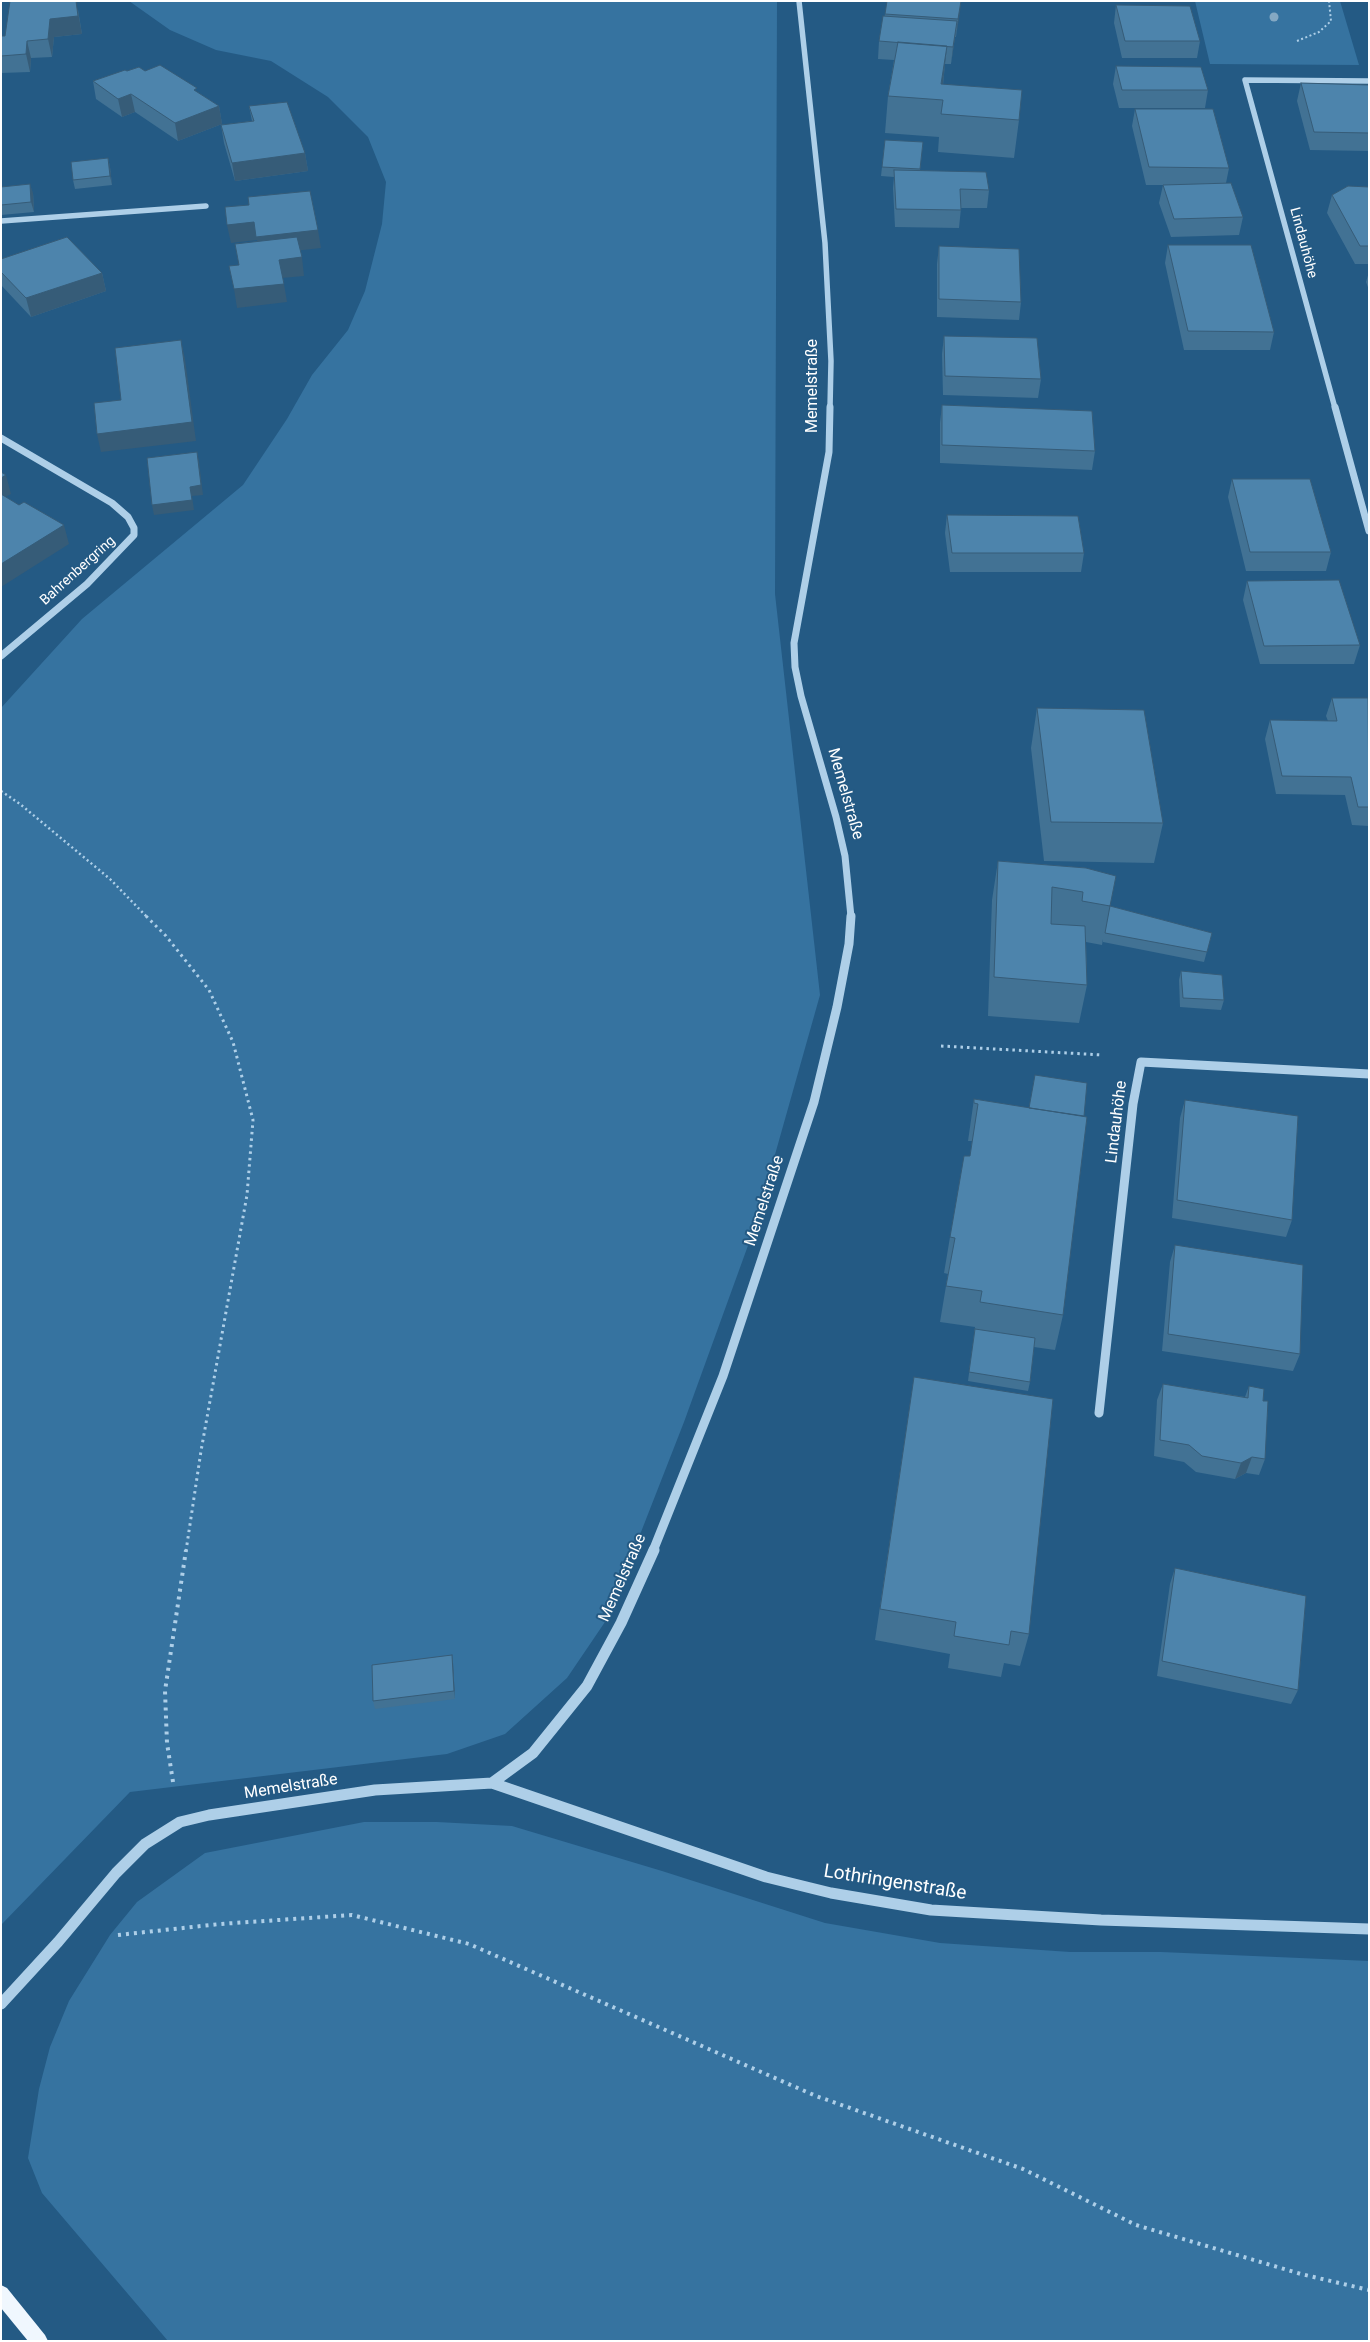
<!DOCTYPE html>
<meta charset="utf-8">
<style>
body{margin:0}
#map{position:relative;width:1370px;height:2342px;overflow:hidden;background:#245a84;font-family:Roboto,sans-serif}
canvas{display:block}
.frame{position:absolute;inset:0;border:2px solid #fff;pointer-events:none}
</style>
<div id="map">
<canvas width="1370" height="2342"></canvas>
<div class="frame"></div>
</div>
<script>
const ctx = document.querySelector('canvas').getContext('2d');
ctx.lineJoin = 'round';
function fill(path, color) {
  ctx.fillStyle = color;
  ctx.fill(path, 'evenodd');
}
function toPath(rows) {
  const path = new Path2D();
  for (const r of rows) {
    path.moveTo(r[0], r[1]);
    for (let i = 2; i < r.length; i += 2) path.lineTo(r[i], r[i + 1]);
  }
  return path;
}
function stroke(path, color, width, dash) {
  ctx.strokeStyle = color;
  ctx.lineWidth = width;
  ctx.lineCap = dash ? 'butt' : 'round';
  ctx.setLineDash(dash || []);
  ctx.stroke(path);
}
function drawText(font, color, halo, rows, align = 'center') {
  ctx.font = font + ' Roboto,sans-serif';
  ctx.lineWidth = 4;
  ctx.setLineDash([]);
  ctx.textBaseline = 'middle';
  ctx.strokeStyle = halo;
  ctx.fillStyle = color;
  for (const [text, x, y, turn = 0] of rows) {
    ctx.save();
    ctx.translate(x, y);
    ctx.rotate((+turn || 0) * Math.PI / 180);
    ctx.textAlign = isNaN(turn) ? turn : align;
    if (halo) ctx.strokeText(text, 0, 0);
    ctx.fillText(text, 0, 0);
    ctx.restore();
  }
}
const green = toPath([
 [129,1,777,1,775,594,820,995,754,1229,684,1422,607,1619,567,1678,505,1734,447,1754,130,1792,1,1925,1,708,82,619,243,485,287,419,312,375,348,330,365,291,382,224,386,182,368,137,328,97,271,61,216,50,170,30],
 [1195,1,1340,1,1359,65,1210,64],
 [364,1822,437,1822,512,1826,662,1871,825,1923,940,1943,1070,1952,1161,1952,1369,1961,1369,2341,168,2341,42,2193,28,2158,39,2089,50,2047,69,2001,110,1935,137,1902,205,1853]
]);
const pathFar3 = toPath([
 [1297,41,1319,32,1331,21,1329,1]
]);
const pathFar2 = toPath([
 [1,791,20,804,110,879,147,917]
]);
const pathFar1 = toPath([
 [146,916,166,936,209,990,233,1042,253,1120,247,1195,201,1451,186,1551],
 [941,1046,1103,1055]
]);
const path = toPath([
 [173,1782,167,1743,165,1691,186,1550],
 [118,1935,220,1924,352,1915,469,1944,816,2096,1023,2169,1136,2225,1301,2274,1369,2290]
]);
const minorFar3 = toPath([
 [799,1,825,243,831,361,830,408],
 [1,221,206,206],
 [1335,408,1245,80,1369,81]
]);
const minorFar2 = toPath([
 [830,407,829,452,794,643,795,667,801,696,836,817,845,856,851,917],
 [1335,407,1369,531],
 [1,438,112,503,128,517,134,528,134,535,87,584,1,656]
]);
const minorFar1 = toPath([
 [1099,1413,1133,1104,1141,1062,1369,1074],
 [653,1551,723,1376,814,1102,837,1007,849,944,851,916]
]);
const minor = toPath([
 [492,1783,766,1877,831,1893,931,1910,1101,1920,1369,1929],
 [1,2004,58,1942,116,1873,145,1844,180,1822,209,1815,375,1790,492,1783,533,1753,587,1686,621,1623,654,1550]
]);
const major = toPath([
 [1,2285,7,2288,45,2335,48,2341,28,2341,1,2308,1,2285]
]);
const trees = [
 [1274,17]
];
const wall = toPath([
 [961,1,956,37,955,37,951,64,945,64,943,85,1019,120,1014,158,938,152,939,137,885,133,888,96,894,60,878,59,879,41,885,14],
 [1116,5,1200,41,1197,58,1122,58,1114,23],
 [78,10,82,34,54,37,52,57,31,58,30,72,1,73,1,36,5,36],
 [1116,66,1208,90,1205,108,1119,108,1113,84],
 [127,71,145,71,197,92,219,106,222,124,178,141,135,112,122,117,96,99,93,81],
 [1301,83,1369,85,1369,151,1310,150,1297,101],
 [249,106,305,153,308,171,235,181,224,143,221,125,252,121],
 [1135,109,1229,168,1226,183,1243,217,1239,235,1171,237,1159,203,1163,185,1146,185,1132,126],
 [885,140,923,142,920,170,989,190,987,208,961,208,959,228,895,227,893,188,894,177,881,176],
 [108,158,110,167,112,185,75,189,73,180],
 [1,187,33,193,34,212,1,215],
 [1369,187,1369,264,1355,264,1327,213,1332,195],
 [1168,245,1274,332,1270,350,1184,350,1165,263],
 [939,246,1021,302,1019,320,937,317,937,264],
 [1,259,102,273,106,291,31,317,1,285],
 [1369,272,1369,290,1366,282],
 [944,336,1041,379,1038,398,943,395,942,354],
 [942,405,1095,451,1092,470,940,463,940,423],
 [1232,479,1331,552,1326,571,1246,571,1228,497],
 [947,515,1084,553,1081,572,950,572,945,533],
 [1247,581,1360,645,1354,664,1260,664,1243,600],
 [1332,698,1369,701,1369,826,1352,825,1345,795,1276,794,1265,739,1270,720,1328,721,1326,716],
 [1037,708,1163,823,1154,863,1044,861,1031,748],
 [998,861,1086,868,1110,906,1212,933,1204,962,1103,942,1103,939,1102,945,1086,942,1087,985,1079,1023,988,1016,992,900],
 [1181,971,1224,1000,1221,1010,1180,1007,1179,980],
 [974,1099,1029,1108,1063,1315,1055,1350,1034,1347,1030,1382,1028,1391,968,1381,975,1327,940,1322,948,1274,944,1273,950,1237,970,1156,972,1141,968,1141],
 [1185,1100,1292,1220,1286,1237,1172,1218,1180,1118],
 [1175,1245,1300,1354,1293,1371,1162,1351,1170,1262],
 [914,1377,1029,1634,1020,1666,1004,1663,1001,1677,948,1668,950,1654,875,1640],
 [1163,1384,1245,1397,1249,1386,1263,1401,1265,1459,1259,1475,1246,1473,1235,1479,1196,1472,1184,1462,1154,1456,1157,1400],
 [1175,1568,1298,1690,1291,1704,1157,1676,1170,1584],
 [453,1663,455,1699,375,1709,373,1701]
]);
const shadedWall = toPath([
 [76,1,82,34,54,37,52,57,48,39,50,19],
 [961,1,960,13,956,37,958,19],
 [957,21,955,38,951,64,953,47],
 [27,41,31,58,30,72,26,54],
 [947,46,943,83,941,99,941,84],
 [131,94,135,112,122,117,118,99],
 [219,106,222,124,178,141,175,123],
 [305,153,308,171,235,181,232,163],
 [108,158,110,167,112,185,110,176],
 [30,184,33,193,34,212,31,202],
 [254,222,318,230,321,248,259,255,257,240,231,243,227,225],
 [302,257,304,276,282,278,279,260],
 [102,273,106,291,31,317,26,298],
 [284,284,287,302,237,308,234,289],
 [181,340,185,359,196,441,101,452,97,434],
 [197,452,199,461,203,495,192,496,194,510,154,515,152,505,190,487],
 [6,475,11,494,1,499,1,478],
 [64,525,69,544,1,587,1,564],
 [1252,1457,1246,1473,1235,1479,1241,1463],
 [452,1655,453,1663,455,1699,454,1691]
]);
const building = toPath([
 [10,1,76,1,78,16,50,19,48,39,27,41,26,54,1,56,1,36,5,36,10,1],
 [887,1,961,1,958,19,885,14,887,1],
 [1116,5,1190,6,1200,41,1125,41,1116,5],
 [883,16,957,21,953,47,879,41,883,16],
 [898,42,947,46,941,84,1022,90,1019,120,941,114,943,100,888,96,898,42],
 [160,65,197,88,194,90,219,106,175,123,131,94,118,99,93,81,125,70,127,71,139,67,145,71,160,65],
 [1116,66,1201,67,1208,90,1122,90,1116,66],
 [1301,83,1369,85,1369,133,1314,132,1301,83],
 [287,102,305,153,232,163,221,125,254,121,249,106,287,102],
 [1135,109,1213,109,1229,168,1149,167,1135,109],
 [885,140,923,142,920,169,882,167,885,140],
 [108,158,110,176,73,180,71,162,108,158],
 [894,170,986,172,989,190,960,189,961,210,896,209,894,170],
 [1231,183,1243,217,1174,219,1163,185,1231,183],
 [30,184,31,202,1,205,1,187,30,184],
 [1348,186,1369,187,1369,246,1360,246,1332,195,1348,186],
 [310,191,318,230,256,237,254,222,227,225,225,207,249,205,248,197,310,191],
 [67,237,102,273,26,298,1,272,1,259,67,237],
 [297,237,302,257,279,260,284,284,234,289,229,266,239,265,235,244,297,237],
 [1168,245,1251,245,1274,332,1188,331,1168,245],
 [939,246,1019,249,1021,302,939,299,939,246],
 [944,336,1037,338,1041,379,945,376,944,336],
 [181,340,192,422,97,434,94,403,121,400,115,348,181,340],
 [942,405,1092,411,1095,451,942,445,942,405],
 [197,452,201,485,190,487,192,500,152,505,147,458,197,452],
 [1,472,6,475,1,478,1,472],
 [1232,479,1310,479,1331,552,1250,552,1232,479],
 [1,494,19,505,24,502,64,525,1,564,1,494],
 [947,515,1078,516,1084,553,952,553,947,515],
 [1339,580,1360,645,1264,646,1247,581,1339,580],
 [1332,698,1368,698,1369,807,1358,807,1351,777,1282,776,1270,720,1337,721,1332,698],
 [1037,708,1144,710,1163,823,1051,822,1037,708],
 [998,861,1086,868,1116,876,1110,906,1082,901,1083,892,1052,887,1051,924,1085,926,1087,985,994,977,998,861],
 [1110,906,1212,933,1207,952,1105,933,1110,906],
 [1181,971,1222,975,1224,1000,1183,998,1181,971],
 [1035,1075,1087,1083,1084,1116,1029,1108,1035,1075],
 [974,1099,1087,1117,1063,1315,980,1302,982,1291,946,1286,955,1238,950,1237,964,1156,970,1156,978,1104,974,1103,974,1099],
 [1185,1100,1298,1116,1292,1220,1177,1200,1185,1100],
 [1175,1245,1303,1265,1300,1354,1168,1334,1175,1245],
 [975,1329,1035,1338,1030,1382,969,1372,975,1329],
 [914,1377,1053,1399,1029,1634,1011,1631,1009,1645,954,1636,956,1622,880,1609,914,1377],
 [1163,1384,1248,1398,1249,1386,1264,1389,1263,1401,1268,1401,1265,1459,1252,1457,1241,1463,1202,1456,1189,1445,1160,1440,1163,1384],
 [1175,1568,1306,1596,1298,1690,1162,1661,1175,1568],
 [452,1655,454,1691,373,1701,372,1665,452,1655]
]);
const farStreetnames = [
 ["Lindauhöhe",1303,243,75],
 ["Bahrenbergring",78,571,-42]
];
const streetNames = [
 ["Memelstraße",813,386,-90],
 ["Memelstraße",845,794,74],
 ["Lindauhöhe",1117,1122,-83],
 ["Memelstraße",765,1201,-72],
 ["Memelstraße",623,1578,-66],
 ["Memelstraße",291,1787,-9]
];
const nearStreetnames = [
 ["Lothringenstraße",895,1883,9]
];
fill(green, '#3673a0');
stroke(pathFar3, '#aecfe8', 2, [2, 2.5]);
stroke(pathFar2, '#aecfe8', 2.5, [2, 3]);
stroke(pathFar1, '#aecfe8', 3, [2.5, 4]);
stroke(path, '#aecfe8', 4, [3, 5]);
stroke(minorFar3, '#aecfe8', 5.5);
stroke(minorFar2, '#aecfe8', 7);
stroke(minorFar1, '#aecfe8', 9);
stroke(minor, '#aecfe8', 11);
fill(major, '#f0f7fe');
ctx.fillStyle = '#84a8c3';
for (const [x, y] of trees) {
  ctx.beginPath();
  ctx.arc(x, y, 4.5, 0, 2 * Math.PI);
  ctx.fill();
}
fill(wall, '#427294');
fill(shadedWall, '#365c78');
fill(building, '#4d84ac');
stroke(building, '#365c78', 1);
drawText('14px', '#fff', '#245a84', farStreetnames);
drawText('16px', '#fff', '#245a84', streetNames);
drawText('19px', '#fff', '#245a84', nearStreetnames);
</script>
